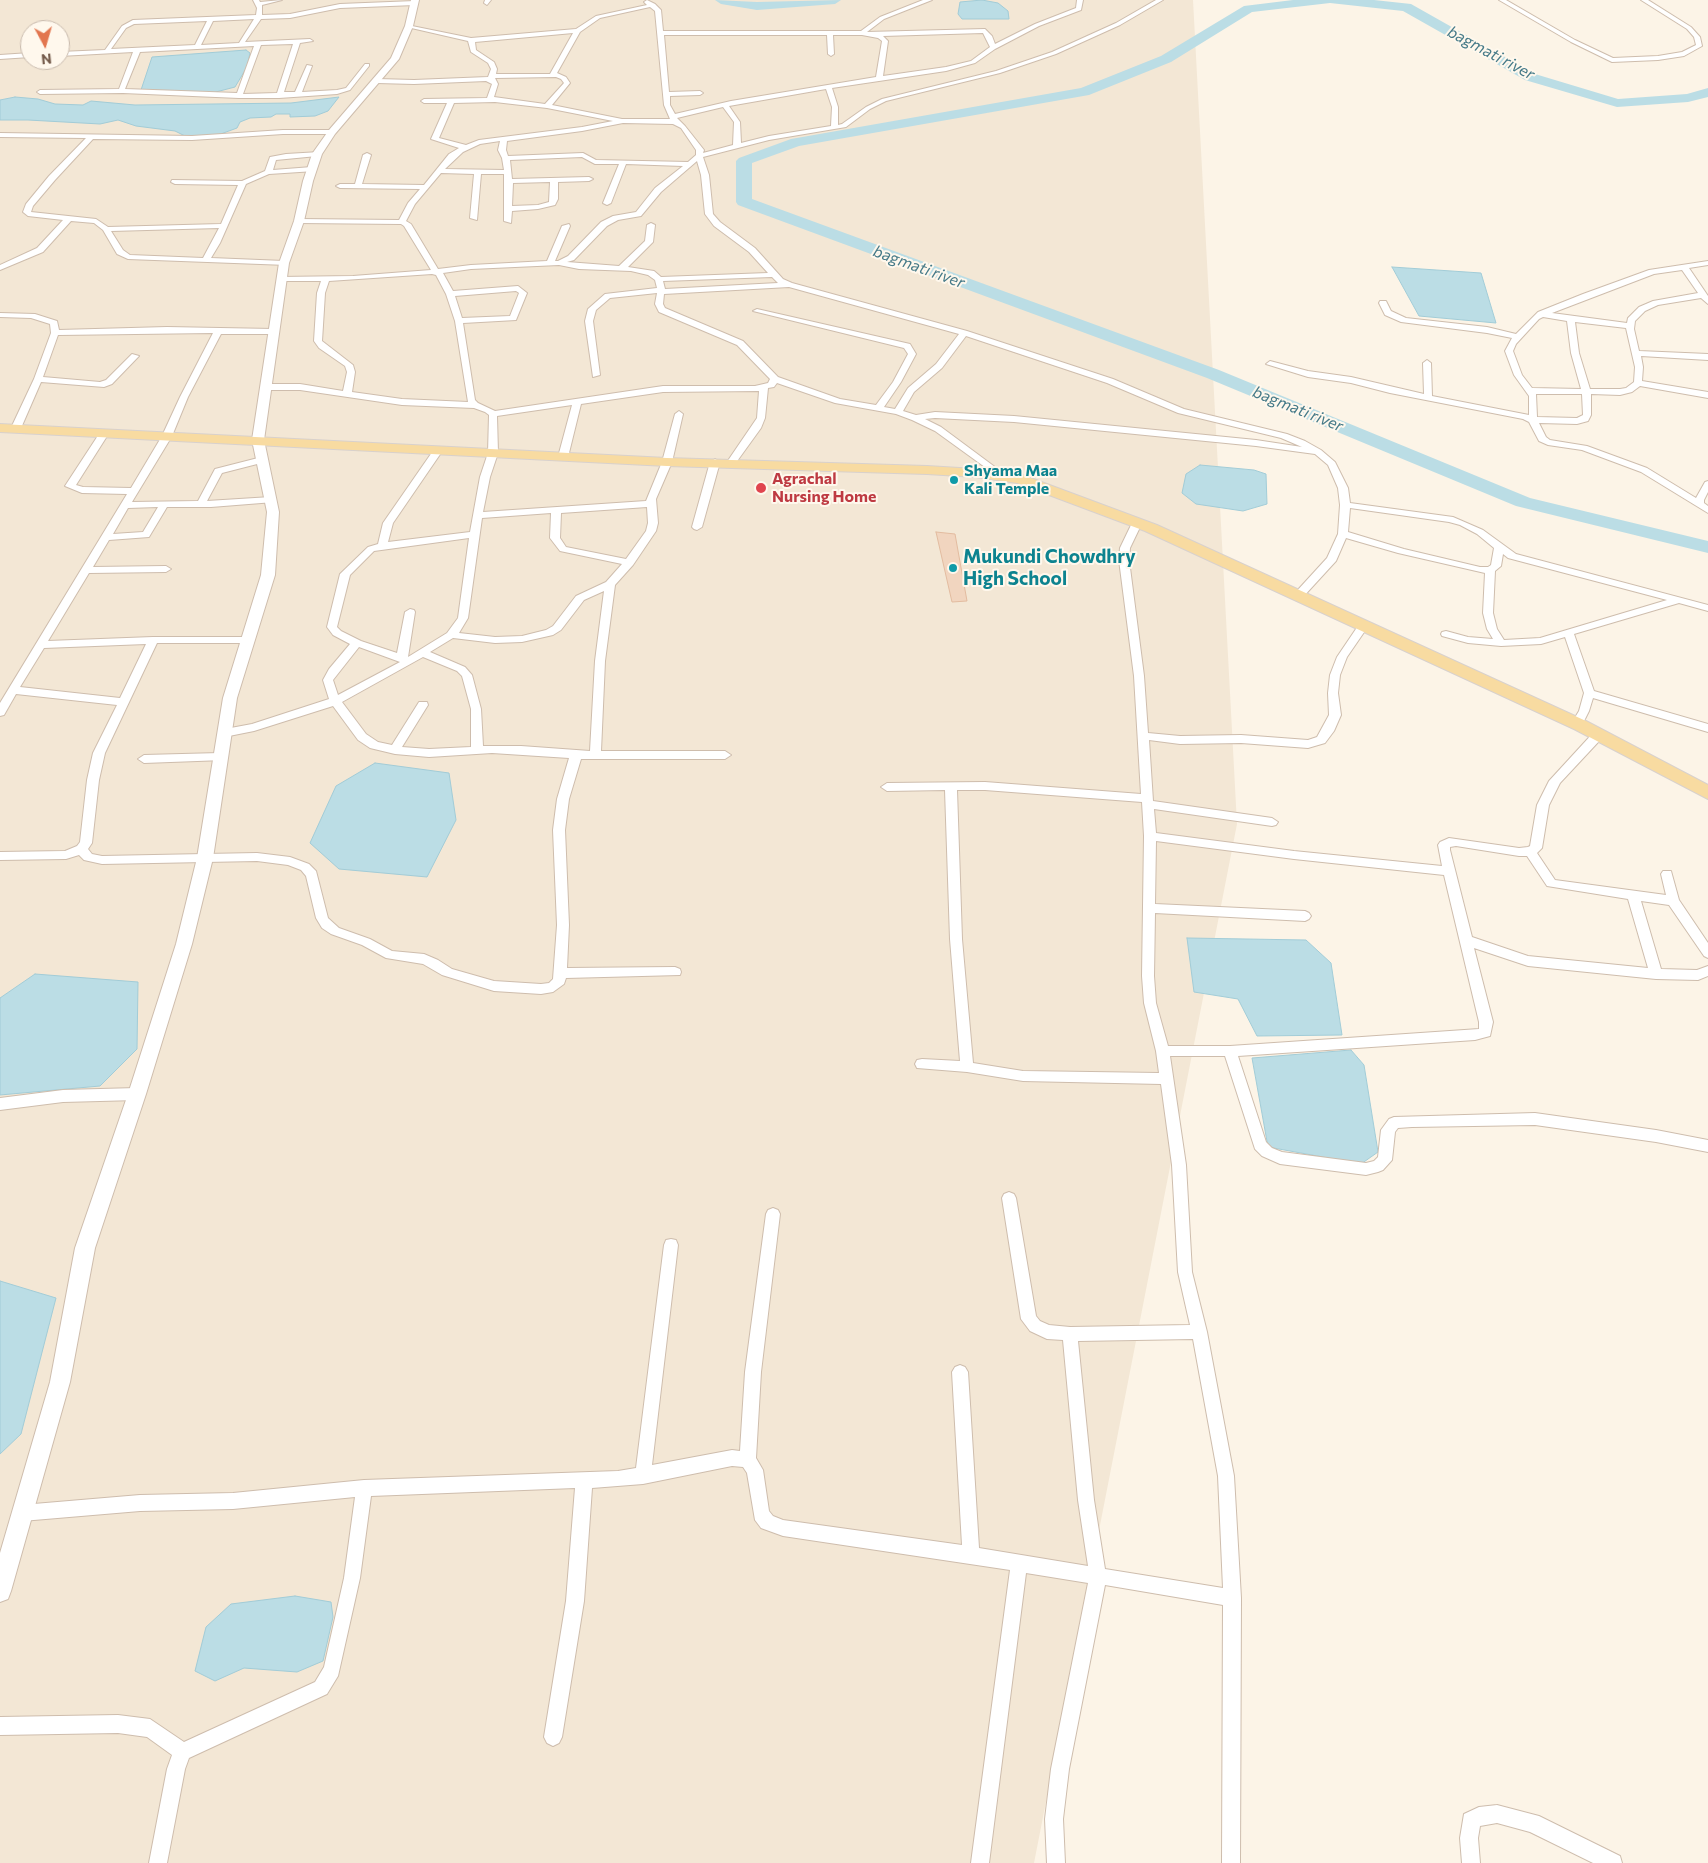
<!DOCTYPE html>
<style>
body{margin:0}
#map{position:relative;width:1708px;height:1863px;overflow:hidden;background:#fcf4e7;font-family:Commissioner,sans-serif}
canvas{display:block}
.north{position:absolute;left:20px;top:20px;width:50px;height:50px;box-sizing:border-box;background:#fff8ed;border:1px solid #c8baad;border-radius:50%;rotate:174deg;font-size:14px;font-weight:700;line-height:20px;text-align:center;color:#755c4c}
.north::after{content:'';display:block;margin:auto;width:18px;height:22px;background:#e2764f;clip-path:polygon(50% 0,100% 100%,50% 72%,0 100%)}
</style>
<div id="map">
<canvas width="1708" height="1863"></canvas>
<div class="north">N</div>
</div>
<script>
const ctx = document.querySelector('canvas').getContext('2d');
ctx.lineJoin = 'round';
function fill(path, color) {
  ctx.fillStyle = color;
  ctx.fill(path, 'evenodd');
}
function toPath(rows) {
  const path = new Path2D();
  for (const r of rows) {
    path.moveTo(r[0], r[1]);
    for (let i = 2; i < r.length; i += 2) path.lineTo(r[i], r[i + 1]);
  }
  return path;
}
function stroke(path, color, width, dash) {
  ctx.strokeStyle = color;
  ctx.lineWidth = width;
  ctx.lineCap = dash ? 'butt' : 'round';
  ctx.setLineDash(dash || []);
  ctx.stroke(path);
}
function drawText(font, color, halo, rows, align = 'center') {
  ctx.font = font + ' Commissioner,sans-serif';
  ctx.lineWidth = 4;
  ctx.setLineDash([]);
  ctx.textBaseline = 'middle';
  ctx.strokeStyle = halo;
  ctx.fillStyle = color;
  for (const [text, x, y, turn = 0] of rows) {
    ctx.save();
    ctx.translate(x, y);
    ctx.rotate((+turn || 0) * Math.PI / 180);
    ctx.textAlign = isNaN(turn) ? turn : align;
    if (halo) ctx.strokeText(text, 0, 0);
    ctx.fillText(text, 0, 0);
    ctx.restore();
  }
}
const residential = toPath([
 [0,0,1193,0,1237,824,1034,1863,0,1863],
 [30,30,60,30,60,60,30,60]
]);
const water = toPath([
 [982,0,998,3,1008,11,1009,19,962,19,958,14,960,2,982,0],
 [246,50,250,53,247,67,235,87,212,93,144,91,141,90,152,57,246,50],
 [15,97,38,99,55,104,83,105,91,101,135,105,291,103,339,97,328,111,315,116,290,117,290,114,276,114,271,117,250,118,240,122,237,128,218,135,185,136,175,131,136,126,118,120,100,124,28,120,0,120,0,100,15,97],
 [1392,267,1481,273,1496,323,1419,316,1392,267],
 [1200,465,1254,470,1266,474,1267,504,1243,511,1196,504,1182,493,1186,474,1200,465],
 [375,763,449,773,456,820,427,877,339,869,310,843,336,786,375,763],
 [1187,938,1306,940,1331,963,1342,1035,1257,1036,1238,999,1194,992,1187,938],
 [35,974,138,982,137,1049,100,1086,0,1095,0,998,35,974],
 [1351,1050,1364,1065,1378,1152,1361,1164,1268,1147,1252,1058,1351,1050],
 [0,1281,56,1298,21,1434,0,1454,0,1281],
 [295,1596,331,1602,333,1617,323,1661,297,1672,244,1668,215,1681,195,1671,206,1627,231,1604,295,1596]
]);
const river = toPath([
 [715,0,757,2,841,0,835,4,757,10,721,4,715,0],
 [1293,0,1374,0,1411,4,1535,74,1618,99,1687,94,1708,88,1708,97,1688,102,1617,107,1525,80,1403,11,1330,3,1252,12,1171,62,1089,95,799,146,752,163,752,199,1219,370,1530,498,1708,541,1708,553,1516,506,1207,378,738,205,736,202,736,161,739,158,791,139,1081,88,1161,56,1244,6,1293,0]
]);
const building = toPath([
 [936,532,955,534,967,601,952,602,936,532]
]);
const minor = toPath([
 [253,0,259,0,260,2,282,0,262,5,262,15,290,14,340,4,415,1,418,3,415,5,340,8,290,18,261,19,245,42,310,39,313,41,300,43,284,92,295,92,307,65,312,66,302,92,337,90,346,88,365,64,369,64,369,66,350,90,337,94,279,98,239,98,123,93,40,94,37,92,40,90,119,89,133,52,60,56,60,52,105,50,122,26,133,20,256,15,257,8,253,0],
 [254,19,239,43,201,45,213,21,254,19],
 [207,21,195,45,111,49,126,28,134,24,207,21],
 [293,44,277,93,243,94,261,45,293,44],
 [254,46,237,93,125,89,140,52,254,46],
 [485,0,491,0,487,5,484,3,485,0],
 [647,0,655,4,661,10,663,31,861,31,880,17,923,0,932,0,884,19,867,32,985,29,992,36,995,44,1035,24,1076,8,1077,0,1083,0,1081,10,1039,26,995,49,975,63,946,71,832,88,838,107,838,125,842,124,866,107,882,99,996,71,1052,52,1116,23,1156,0,1163,0,1120,25,1056,54,1000,73,886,101,870,109,846,127,769,140,703,157,709,175,713,214,720,222,755,248,783,279,792,283,967,331,1113,379,1184,409,1287,434,1305,441,1321,450,1335,462,1348,488,1350,503,1453,517,1483,530,1516,554,1708,605,1708,611,1679,603,1574,634,1594,691,1708,724,1708,732,1593,698,1589,711,1581,727,1573,727,1571,724,1579,711,1584,693,1565,637,1541,644,1501,646,1468,643,1442,636,1441,634,1442,632,1446,631,1468,637,1493,639,1487,629,1483,613,1485,573,1398,553,1346,538,1336,561,1303,597,1295,597,1295,593,1327,558,1338,534,1340,505,1338,488,1328,465,1315,454,1256,446,1014,422,935,418,925,419,941,427,1003,473,1005,475,1000,478,935,431,912,420,896,414,835,403,777,383,774,387,768,388,765,418,761,428,735,464,732,465,727,462,757,418,759,391,663,392,581,404,568,457,563,460,558,457,572,405,497,416,498,453,490,477,483,512,646,501,662,462,675,414,679,411,683,414,672,462,656,499,658,523,656,531,633,565,615,585,605,661,601,751,725,751,731,755,725,759,581,759,569,799,565,830,569,925,567,968,675,967,680,969,681,972,680,975,566,978,564,984,553,992,541,994,494,991,442,975,423,964,386,958,362,945,331,934,322,928,316,918,306,876,301,870,288,865,257,861,102,864,84,860,79,855,66,859,0,860,0,852,65,851,77,846,80,842,87,780,93,753,117,705,16,694,4,715,0,716,0,703,127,494,82,493,65,486,101,431,104,430,109,433,76,485,83,487,131,488,162,436,180,397,213,333,58,335,43,377,100,382,106,380,132,354,139,356,112,384,104,387,41,382,21,428,16,431,11,428,34,379,51,333,50,324,31,318,0,317,0,313,35,314,57,321,59,330,167,327,273,329,276,330,276,334,221,334,188,397,172,436,132,502,198,501,215,469,262,457,267,460,265,462,222,473,207,501,271,497,274,498,274,502,211,507,167,507,149,537,109,540,93,567,166,566,171,569,166,572,89,573,48,641,153,637,248,637,253,640,248,643,157,643,105,753,99,780,92,843,88,849,92,854,102,856,257,853,290,857,309,864,316,871,328,918,339,928,370,939,392,951,424,954,438,960,452,969,494,981,541,984,549,983,553,979,557,925,553,830,557,799,569,758,492,753,429,757,395,754,370,748,358,740,333,706,254,731,224,737,218,733,220,730,252,724,329,699,323,680,329,669,350,644,333,635,327,627,340,574,368,547,378,544,383,523,435,448,438,447,443,450,393,523,388,542,470,532,480,477,488,453,489,415,485,412,474,408,402,405,300,390,265,390,261,387,265,384,300,384,343,391,347,372,345,366,319,348,314,341,317,293,321,281,282,281,278,279,279,277,353,276,431,270,404,226,401,224,299,223,295,221,299,219,399,220,408,203,420,189,340,188,336,186,340,184,355,184,363,155,367,153,371,155,362,184,424,185,449,154,459,148,431,139,447,103,424,103,421,101,424,99,487,98,492,84,486,81,414,84,377,83,374,81,377,79,414,80,488,77,491,69,488,63,471,52,468,41,407,27,407,25,471,38,576,29,596,16,647,5,644,2,647,0],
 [650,7,655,11,664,105,670,119,622,119,552,105,570,83,566,77,557,73,580,32,600,18,650,7],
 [573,33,550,74,496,74,497,69,494,62,476,50,475,42,573,33],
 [983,33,990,47,971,61,946,67,883,76,888,41,883,36,983,33],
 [664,35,827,35,828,54,831,56,834,54,833,35,862,35,878,38,882,41,876,77,731,101,675,114,670,105,670,96,700,95,703,93,700,91,669,92,664,35],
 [556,77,561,79,564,83,545,104,494,97,498,84,495,78,556,77],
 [826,89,832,107,831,126,769,136,741,143,740,122,729,106,826,89],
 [495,102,547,108,613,121,582,127,479,140,466,145,439,138,454,103,495,102],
 [723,107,734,122,733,145,703,153,704,150,685,126,677,118,723,107],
 [623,123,673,124,681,128,696,150,696,155,688,162,596,160,583,153,508,156,506,150,507,141,582,131,623,123],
 [500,141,498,150,502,158,504,170,445,169,463,152,480,144,500,141],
 [582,157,595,164,619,164,603,203,607,205,611,203,626,164,683,166,655,188,636,212,613,216,601,222,568,256,558,261,555,261,570,226,569,224,562,226,547,261,471,265,438,269,411,224,406,221,415,204,441,173,474,174,470,218,477,220,481,174,504,174,504,221,511,223,512,211,538,209,555,205,558,199,558,182,589,181,593,179,589,177,512,179,510,160,582,157],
 [697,161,701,175,705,214,714,226,749,252,768,273,661,277,654,271,628,267,653,242,655,225,651,223,647,225,645,241,619,266,567,262,574,260,607,226,618,220,641,216,661,192,697,161],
 [550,182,549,202,538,205,512,206,513,183,550,182],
 [559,265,579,269,631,271,648,275,655,280,657,288,605,294,588,309,585,321,593,377,600,375,593,321,596,310,610,298,657,293,655,304,659,312,737,345,770,379,768,383,755,386,663,386,495,411,478,403,475,400,463,323,516,320,527,293,518,286,453,291,443,273,471,269,559,265],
 [432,274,436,275,446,294,455,321,468,402,402,399,352,392,355,372,353,365,322,341,325,293,329,281,432,274],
 [772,277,778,283,665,289,663,281,772,277],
 [789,287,959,334,936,364,908,388,895,409,884,407,901,382,916,354,910,344,757,309,753,311,904,348,908,354,893,382,876,405,840,399,778,377,743,341,665,308,663,304,664,294,789,287],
 [516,291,519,293,510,316,462,318,455,296,516,291],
 [966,336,1107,383,1178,413,1281,438,1302,447,1256,440,1014,416,935,412,916,415,903,411,914,392,942,368,966,336],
 [158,507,143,532,113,534,128,508,158,507],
 [647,507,648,523,646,531,626,559,566,547,560,538,561,513,647,507],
 [1350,508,1449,522,1460,525,1477,534,1494,548,1491,565,1488,567,1480,567,1404,549,1348,532,1350,508],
 [551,513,550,538,560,551,622,564,606,582,576,596,553,626,546,630,522,636,495,637,459,633,468,618,482,518,551,513],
 [469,538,458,618,447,633,408,657,415,612,414,610,410,609,405,612,397,653,361,641,341,631,337,627,350,575,374,551,469,538],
 [1503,554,1508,558,1667,600,1540,638,1504,640,1497,629,1493,613,1495,571,1501,566,1503,554],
 [604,591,595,661,590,751,521,746,483,746,481,709,472,675,465,667,430,652,453,638,495,643,522,642,553,635,561,630,584,600,604,591],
 [146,644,120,698,20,687,44,648,146,644],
 [359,647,400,662,338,695,333,680,359,647],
 [423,657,457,671,462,676,471,709,471,747,429,749,402,747,428,705,427,702,419,702,392,745,378,742,366,734,342,702,423,657],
 [1499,0,1506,0,1575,40,1613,58,1658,56,1682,52,1696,45,1694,37,1687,29,1641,0,1648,0,1691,27,1700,37,1702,46,1684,56,1658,60,1612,62,1571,42,1499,0],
 [30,53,30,57,0,59,0,55,30,53],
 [283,130,332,130,336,132,332,134,283,134,192,140,93,139,55,180,33,206,31,212,96,219,108,227,221,224,238,185,175,184,171,182,172,180,242,181,265,171,270,157,286,154,320,152,320,156,317,156,276,160,273,170,312,167,316,169,315,171,269,174,246,184,220,243,211,258,284,261,288,263,287,265,128,259,117,254,103,230,94,223,71,221,43,252,0,270,0,265,37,248,63,220,28,216,23,212,26,204,49,176,86,138,0,137,0,133,192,136,283,130],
 [219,228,203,258,130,255,123,250,111,231,219,228],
 [1708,261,1708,265,1689,268,1708,296,1708,304,1701,298,1658,305,1645,311,1635,321,1634,329,1639,351,1708,354,1708,360,1641,356,1643,367,1642,381,1708,392,1708,398,1640,386,1632,392,1620,395,1591,394,1591,415,1588,421,1577,424,1539,423,1546,437,1550,440,1587,446,1647,468,1696,498,1705,482,1708,481,1708,492,1704,500,1704,503,1708,506,1708,513,1641,472,1582,450,1548,445,1539,441,1529,422,1523,419,1390,393,1351,383,1308,377,1266,364,1270,361,1308,371,1351,377,1424,394,1423,363,1427,360,1431,363,1432,396,1529,415,1529,396,1514,375,1505,351,1512,338,1487,333,1401,322,1385,315,1379,303,1380,301,1386,301,1391,311,1406,318,1487,327,1516,334,1538,312,1583,294,1649,270,1708,261],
 [1682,270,1698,293,1653,301,1639,307,1628,318,1627,323,1552,313,1654,274,1682,270],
 [1543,317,1567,321,1571,353,1581,389,1532,388,1522,375,1513,351,1516,344,1539,319,1543,317],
 [1575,322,1626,328,1635,367,1634,382,1626,388,1620,389,1590,389,1579,353,1575,322],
 [1536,394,1582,394,1583,415,1577,418,1537,417,1536,394],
 [715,459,720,462,702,527,697,530,694,529,692,527,710,462,715,459],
 [1137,520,1142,523,1130,548,1129,560,1144,676,1148,733,1180,736,1241,735,1308,740,1317,737,1329,715,1328,693,1330,675,1337,657,1360,623,1364,622,1369,625,1347,657,1340,675,1338,693,1341,715,1334,731,1325,743,1308,748,1241,743,1180,744,1149,740,1153,801,1272,818,1278,822,1276,825,1272,826,1154,809,1156,833,1294,851,1442,866,1438,845,1440,842,1449,838,1519,848,1528,847,1530,846,1537,805,1549,781,1594,732,1598,731,1604,735,1602,738,1560,783,1549,805,1542,848,1537,853,1555,880,1666,895,1661,874,1663,871,1671,871,1679,900,1708,943,1708,958,1704,956,1669,905,1641,901,1661,969,1697,970,1708,966,1708,976,1698,980,1656,979,1528,966,1474,948,1493,1022,1490,1036,1475,1040,1238,1056,1266,1142,1272,1148,1282,1152,1366,1163,1374,1161,1378,1157,1381,1130,1389,1119,1394,1117,1535,1113,1656,1130,1708,1140,1708,1152,1656,1142,1535,1125,1412,1127,1398,1128,1395,1132,1392,1160,1383,1170,1378,1172,1366,1175,1280,1164,1262,1156,1255,1149,1225,1056,1170,1056,1186,1165,1192,1272,1207,1332,1234,1476,1241,1598,1240,1863,1222,1863,1223,1605,1105,1585,1069,1769,1063,1819,1065,1863,1047,1863,1045,1819,1051,1769,1088,1583,1026,1573,989,1863,971,1863,1010,1570,783,1536,761,1528,755,1520,747,1473,743,1467,732,1466,643,1484,592,1488,584,1601,562,1737,559,1743,553,1746,547,1743,544,1737,566,1601,575,1488,371,1496,360,1578,338,1676,327,1694,189,1758,185,1769,167,1863,149,1863,167,1769,172,1755,147,1737,118,1733,0,1735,0,1717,118,1715,150,1719,184,1742,315,1682,324,1667,344,1578,355,1497,233,1509,140,1511,22,1521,16,1519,14,1513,16,1507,22,1505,140,1495,233,1493,364,1480,618,1471,636,1468,664,1245,666,1240,671,1239,676,1240,678,1245,652,1465,732,1450,740,1451,745,1372,766,1214,768,1210,773,1208,778,1210,780,1214,761,1372,756,1458,763,1470,769,1511,773,1516,783,1520,962,1545,952,1372,955,1367,960,1365,965,1367,968,1372,979,1548,1088,1566,1078,1500,1063,1340,1047,1339,1030,1331,1021,1319,1002,1198,1004,1194,1009,1192,1014,1194,1016,1198,1036,1316,1040,1321,1049,1325,1070,1327,1190,1325,1178,1272,1172,1165,1161,1084,1023,1081,967,1072,917,1068,915,1064,917,1060,922,1059,960,1061,950,939,945,790,887,791,881,787,887,783,985,782,1141,794,1134,676,1119,560,1120,548,1132,523,1137,520],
 [957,790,985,790,1142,802,1144,836,1142,976,1144,1003,1156,1051,1159,1073,1023,1071,973,1063,962,939,957,790],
 [1156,841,1294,859,1444,875,1479,1022,1479,1029,1230,1046,1168,1046,1156,1003,1154,976,1155,913,1305,921,1309,919,1311,916,1309,913,1305,911,1155,904,1156,841],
 [1456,846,1519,856,1527,856,1547,886,1628,899,1648,968,1528,956,1472,937,1450,850,1450,847,1456,846],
 [1193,1339,1218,1476,1223,1588,1105,1569,1094,1500,1078,1341,1193,1339],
 [220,753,224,754,226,757,224,760,144,763,138,759,144,755,220,753],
 [137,1088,142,1090,144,1094,142,1098,137,1100,63,1102,0,1110,0,1098,63,1090,137,1088],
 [1497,1805,1539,1816,1620,1856,1622,1863,1593,1863,1530,1832,1497,1823,1480,1826,1478,1838,1480,1863,1462,1863,1460,1838,1464,1814,1479,1807,1497,1805]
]);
const tertiary = toPath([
 [411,0,419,0,413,26,399,59,335,134,322,154,313,181,304,221,289,263,264,440,279,512,275,575,237,698,213,858,192,944,146,1094,95,1248,70,1382,11,1591,8,1599,0,1602,0,1553,50,1382,75,1248,128,1094,176,944,197,858,223,698,261,575,267,512,252,440,279,263,294,221,303,181,312,154,329,130,391,58,405,26,411,0]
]);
const primary = toPath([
 [0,424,667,458,927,466,976,469,1020,474,1157,525,1586,721,1708,785,1708,799,1574,729,1145,531,1017,483,976,477,927,474,667,466,0,432,0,424]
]);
const markers = [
 [954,480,5,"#0f9aa8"],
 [761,488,6,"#e0444e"],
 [953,568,5,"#0f9aa8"]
];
const farWaternames = [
 ["bagmati river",1491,53,28],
 ["bagmati river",919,267,20],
 ["bagmati river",1298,409,22]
];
const farCulturenames = [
 ["Shyama Maa",964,471],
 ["Kali Temple",964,489]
];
const farHealthnames = [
 ["Agrachal",772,479],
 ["Nursing Home",772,497]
];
const cultureNames = [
 ["Mukundi Chowdhry",963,557],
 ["High School",963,579]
];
fill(residential, '#f3e7d5');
fill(water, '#bbdde5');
stroke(water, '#a2ccd7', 1);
fill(river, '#bbdde5');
fill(building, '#f1d5bf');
stroke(building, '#e3bca0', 1);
stroke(minor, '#cebdad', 2);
stroke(tertiary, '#cebdad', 2);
stroke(primary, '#d8d1cd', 2);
fill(minor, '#fff');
fill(tertiary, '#fff');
fill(primary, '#f8dba1');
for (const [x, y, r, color] of markers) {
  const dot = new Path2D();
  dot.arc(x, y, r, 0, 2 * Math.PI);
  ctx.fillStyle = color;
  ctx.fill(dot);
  stroke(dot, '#fff8ed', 2);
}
drawText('italic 16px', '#467a88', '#fff8ed', farWaternames);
drawText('bold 16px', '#0d838f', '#fff8ed', farCulturenames, 'left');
drawText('bold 16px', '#be3a42', '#fff8ed', farHealthnames, 'left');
drawText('bold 19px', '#0d838f', '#fff8ed', cultureNames, 'left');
</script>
